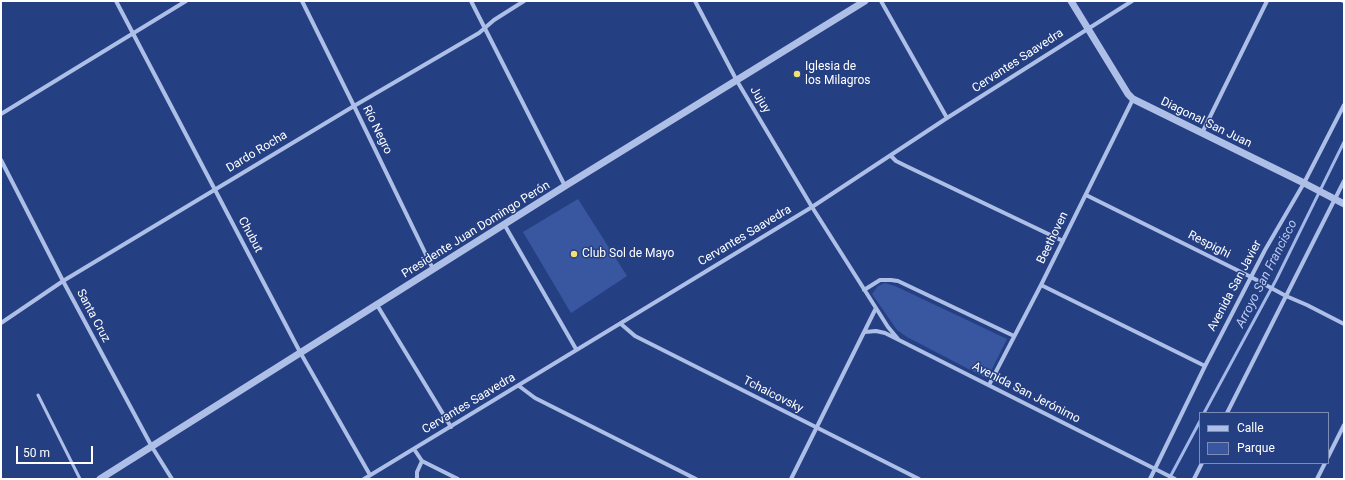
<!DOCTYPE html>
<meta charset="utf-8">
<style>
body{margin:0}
#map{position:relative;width:1345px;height:480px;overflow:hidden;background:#253f83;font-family:Roboto,sans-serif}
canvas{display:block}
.frame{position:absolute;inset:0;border:2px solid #fff;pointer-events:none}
.legend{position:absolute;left:1199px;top:412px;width:130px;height:52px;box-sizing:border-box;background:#253f83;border:1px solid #7c8cb5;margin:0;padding:5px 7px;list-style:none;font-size:12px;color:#fff}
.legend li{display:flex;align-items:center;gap:8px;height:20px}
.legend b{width:20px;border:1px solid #7c8cb5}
.scale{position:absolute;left:16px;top:446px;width:77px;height:18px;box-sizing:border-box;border:2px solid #fff;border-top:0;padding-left:5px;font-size:12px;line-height:14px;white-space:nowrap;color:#fff;-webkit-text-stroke:3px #253f83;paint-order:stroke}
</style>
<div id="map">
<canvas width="1345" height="480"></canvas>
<div class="frame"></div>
<ul class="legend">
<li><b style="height:5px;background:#aebfe7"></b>Calle</li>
<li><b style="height:11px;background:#3957a0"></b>Parque</li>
</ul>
<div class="scale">50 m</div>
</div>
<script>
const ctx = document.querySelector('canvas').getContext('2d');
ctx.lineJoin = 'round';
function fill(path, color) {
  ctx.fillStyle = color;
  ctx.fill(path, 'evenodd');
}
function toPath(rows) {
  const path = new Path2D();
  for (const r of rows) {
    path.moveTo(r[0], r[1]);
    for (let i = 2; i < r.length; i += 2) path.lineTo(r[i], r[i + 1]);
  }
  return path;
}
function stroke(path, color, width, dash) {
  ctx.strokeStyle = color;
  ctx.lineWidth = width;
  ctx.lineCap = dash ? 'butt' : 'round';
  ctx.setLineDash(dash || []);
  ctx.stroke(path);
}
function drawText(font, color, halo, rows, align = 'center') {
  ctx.font = font + ' Roboto,sans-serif';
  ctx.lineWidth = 3;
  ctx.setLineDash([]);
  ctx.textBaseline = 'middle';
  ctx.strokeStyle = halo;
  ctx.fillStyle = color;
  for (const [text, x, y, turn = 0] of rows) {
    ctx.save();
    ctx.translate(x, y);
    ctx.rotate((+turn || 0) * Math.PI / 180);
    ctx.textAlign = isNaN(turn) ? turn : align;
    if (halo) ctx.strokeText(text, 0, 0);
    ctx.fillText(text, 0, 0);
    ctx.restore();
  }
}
const green = toPath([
 [578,199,627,276,571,313,523,232],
 [885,283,895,286,1007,339,988,377,984,377,907,337,897,330,872,294,878,286]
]);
const stream = toPath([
 [1204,413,1276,280,1344,142],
 [1169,479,1200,421]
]);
const service = toPath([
 [38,395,80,479]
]);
const minor = toPath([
 [116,1,300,352,370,475],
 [302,1,354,106,433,269],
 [471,1,565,186],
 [695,1,737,81,812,207,888,327,898,339],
 [881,1,947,118],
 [1343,1,1344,1],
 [1,114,186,1],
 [1202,133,1267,1],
 [891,156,896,161,906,166,1063,241],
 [1,160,63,281,152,447,172,479],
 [1086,195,1251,277,1286,296,1307,305,1344,324],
 [504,224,576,349],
 [1041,285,1205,366],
 [864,290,880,280,891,280,898,281,1014,336],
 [377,305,451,427],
 [1,323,63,281,354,106,479,33,494,20,524,1],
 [621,324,635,336,919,479],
 [865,332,876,331,885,333,1175,479],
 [989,385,1041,285,1133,99],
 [519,386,535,398,696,479],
 [1227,413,1344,181],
 [414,449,422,461,458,479],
 [1328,457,1344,425],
 [364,479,812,207,947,118,1132,1],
 [417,479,417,472,422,461],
 [791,479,876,308],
 [1150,479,1205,366,1265,250,1304,183,1344,105],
 [1194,479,1202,463],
 [1317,479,1325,463]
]);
const tertiary = toPath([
 [1071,1,1128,94,1133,99,1304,183,1344,204],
 [100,479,565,186,865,1]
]);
const markers = [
 [797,74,4,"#f1e072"],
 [574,254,4,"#f1e072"]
];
const streetNames = [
 ["Cervantes Saavedra",1018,61,-33],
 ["Jujuy",760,100,59],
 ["Diagonal San Juan",1206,123,26],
 ["Río Negro",377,130,64],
 ["Dardo Rocha",257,152,-31],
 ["Presidente Juan Domingo Perón",476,230,-32],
 ["Chubut",250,235,62],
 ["Cervantes Saavedra",745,236,-31],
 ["Beethoven",1053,238,-64],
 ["Respighi",1209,245,27],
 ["Avenida San Javier",1235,286,-62],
 ["Santa Cruz",93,316,62],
 ["Avenida San Jerónimo",1026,393,27],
 ["Tchaicovsky",773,395,27],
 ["Cervantes Saavedra",469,404,-31]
];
const poiNames = [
 ["Iglesia de",805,67],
 ["los Milagros",805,81],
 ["Club Sol de Mayo",582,254]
];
const waterNames = [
 ["Arroyo San Francisco",1267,274,-63]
];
fill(green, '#3957a0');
stroke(stream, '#a2b8e8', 3);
stroke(service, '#aebfe7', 3);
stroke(minor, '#aebfe7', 4);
stroke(tertiary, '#aebfe7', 7);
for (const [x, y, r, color] of markers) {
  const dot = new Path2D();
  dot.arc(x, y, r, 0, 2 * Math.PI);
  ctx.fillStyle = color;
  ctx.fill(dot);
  stroke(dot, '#253f83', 1.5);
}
drawText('12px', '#fff', '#253f83', streetNames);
drawText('12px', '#fff', '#253f83', poiNames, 'left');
drawText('italic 13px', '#b9c9ef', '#253f83', waterNames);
</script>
